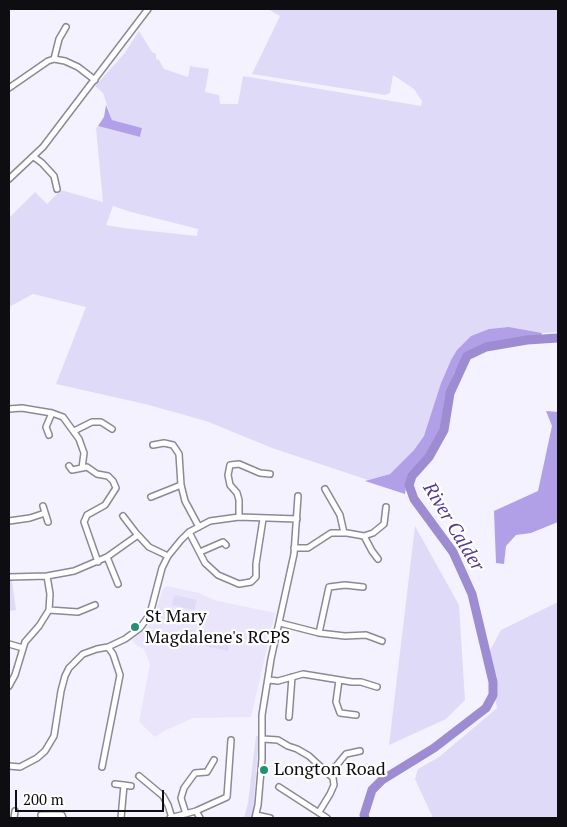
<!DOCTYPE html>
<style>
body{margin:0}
#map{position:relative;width:567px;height:827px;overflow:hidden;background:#f4f2fe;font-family:"PT Serif",serif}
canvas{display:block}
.frame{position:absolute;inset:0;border:10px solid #0e0d12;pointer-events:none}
.scale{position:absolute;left:15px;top:790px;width:149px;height:22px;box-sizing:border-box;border:2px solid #0e0d12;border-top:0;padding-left:6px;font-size:15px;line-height:18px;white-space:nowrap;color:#0e0d12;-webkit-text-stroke:4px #fff;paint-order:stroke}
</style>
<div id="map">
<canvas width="567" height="827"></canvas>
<div class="frame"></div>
<div class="scale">200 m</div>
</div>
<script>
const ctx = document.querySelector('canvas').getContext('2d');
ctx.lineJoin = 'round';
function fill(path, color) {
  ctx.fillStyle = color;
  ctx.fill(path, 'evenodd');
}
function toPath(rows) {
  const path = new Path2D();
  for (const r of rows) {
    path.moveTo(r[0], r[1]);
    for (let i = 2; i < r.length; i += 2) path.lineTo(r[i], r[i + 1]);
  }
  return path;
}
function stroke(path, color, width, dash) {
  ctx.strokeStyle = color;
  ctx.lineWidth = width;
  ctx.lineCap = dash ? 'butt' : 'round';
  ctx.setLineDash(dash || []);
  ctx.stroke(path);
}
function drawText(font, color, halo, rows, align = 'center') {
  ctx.font = font + ' "PT Serif",serif';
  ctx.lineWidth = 4.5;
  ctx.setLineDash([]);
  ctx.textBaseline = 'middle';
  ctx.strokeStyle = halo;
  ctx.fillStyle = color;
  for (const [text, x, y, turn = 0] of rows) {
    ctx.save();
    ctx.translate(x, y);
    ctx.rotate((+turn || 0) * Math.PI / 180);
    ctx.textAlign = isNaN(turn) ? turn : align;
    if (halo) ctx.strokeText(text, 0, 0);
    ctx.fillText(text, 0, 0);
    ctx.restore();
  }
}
const built = toPath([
 [167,586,199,593,214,600,275,613,251,717,193,718,164,731,155,737,139,722,150,664,144,649,136,645,132,640,145,630,154,617,163,589]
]);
const green = toPath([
 [268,9,558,9,558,332,542,333,509,327,451,360,441,383,425,436,414,450,390,474,368,480,272,448,206,421,145,404,56,384,86,307,33,294,9,307,9,218,35,192,47,204,61,190,103,202,96,128,98,126,140,137,142,128,112,120,103,93,95,86,124,54,139,31,152,52,156,54,156,59,159,60,164,69,188,77,190,66,209,69,205,92,219,95,220,104,238,104,243,76,421,106,422,101,414,89,393,75,390,93,385,95,252,74,280,16],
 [113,206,131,212,198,229,197,236,123,228,106,225],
 [415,526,459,605,465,700,446,719,389,745],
 [9,581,12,581,16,610,9,611],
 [174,595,197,600,194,610,172,605],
 [558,602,558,818,433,818,415,779,418,769,439,757,497,708,487,656,501,630],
 [208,633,231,639,228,651,205,646],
 [256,736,259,736,253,813,252,818,244,818,248,803]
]);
const forest = toPath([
 [106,105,112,120,142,128,140,137,98,126,104,117],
 [509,327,542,333,541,336,498,344,477,348,466,354,454,373,445,397,440,432,426,457,408,475,405,494,365,481,390,474,414,450,424,436,441,383,451,360,457,350,471,336,489,329],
 [546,411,558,412,558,522,531,533,516,535,506,546,504,564,496,563,494,511,538,491,552,426]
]);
const river = toPath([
 [365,818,364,815,372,790,382,780,434,748,486,708,493,695,493,682,472,594,453,552,414,499,409,485,412,476,429,457,444,430,450,393,467,356,486,347,527,340,558,338]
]);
const minor = toPath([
 [54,59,59,39,66,27],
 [9,88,48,61,54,59,65,61,78,67,95,80],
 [34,157,42,163,54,176,57,189],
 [9,179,43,147,148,9],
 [9,409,22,408,52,413,63,417,79,439,84,453,82,468],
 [74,431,92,422,101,422,112,429],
 [49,435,46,427,52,413],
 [153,445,164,443,173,445,179,454,181,485,185,501,199,527],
 [69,466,72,470,87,467,97,474,108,476,113,481,116,488,105,505,87,515,84,522,98,562],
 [325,489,340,515,344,533],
 [151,497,181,485],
 [43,506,48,522],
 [123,516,136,533,149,547,168,556],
 [239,517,239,500,237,493,230,485,228,475,230,465,239,464,260,473,270,474],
 [9,521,30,518,45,513],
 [189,532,205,563,218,575,239,584,251,582,256,577,256,564,263,519],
 [364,536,372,551,378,559],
 [294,548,308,548,331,533,347,533,364,536,373,533,384,524,386,507],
 [200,552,223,542,226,545],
 [107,557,118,584],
 [9,577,47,576,74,571,107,557,138,535],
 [49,610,78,612,95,605],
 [280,623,319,633,345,636,366,635,382,641],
 [319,633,329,587,345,585,363,587],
 [9,644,23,648],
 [269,680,278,681,303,674,352,682,361,682,377,687],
 [339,680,336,702,340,713,356,715],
 [9,686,15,675,25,642,39,626,49,610,50,594,47,576],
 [289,717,292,677],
 [263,739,278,740,288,746,297,749,309,756,333,778,334,785,330,794,319,812],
 [9,766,20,767,37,758,45,751,54,736,61,691,65,676,69,668,83,654,97,649,108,647,125,639,140,628,150,614,162,568,168,556,181,540,189,532,210,521,239,517,297,519],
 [102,767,120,675,113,654,108,647],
 [327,772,336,766,346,754,360,751],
 [139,776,163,796,168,805,172,818],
 [115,784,131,786],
 [279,787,327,818],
 [196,811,200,818],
 [186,814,181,798,184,788,195,773,207,772,214,760],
 [41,815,62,815,63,818],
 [256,815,270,818],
 [14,818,15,811],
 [121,818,124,785],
 [170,818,196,811,227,797,231,740],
 [255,818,258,805,262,759,262,715,271,659,294,554,298,496]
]);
const markers = [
 [135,627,5,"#229171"],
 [264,770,5,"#229171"]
];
const poiNames = [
 ["St Mary",145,617],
 ["Magdalene's RCPS",145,638],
 ["Longton Road",274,770]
];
const waterNames = [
 ["River Calder",453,527,59]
];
fill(built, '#eae5fb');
fill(green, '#e0daf9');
fill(forest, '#b1a0e8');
stroke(river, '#9d8cd2', 9);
stroke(minor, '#8b8996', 8);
stroke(minor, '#fff', 5);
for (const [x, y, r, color] of markers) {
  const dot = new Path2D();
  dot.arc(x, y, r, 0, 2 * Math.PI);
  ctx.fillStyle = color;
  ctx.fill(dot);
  stroke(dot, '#fff', 2);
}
drawText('18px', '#0e0d12', '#fff', poiNames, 'left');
drawText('italic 19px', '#54388c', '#fff', waterNames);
</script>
